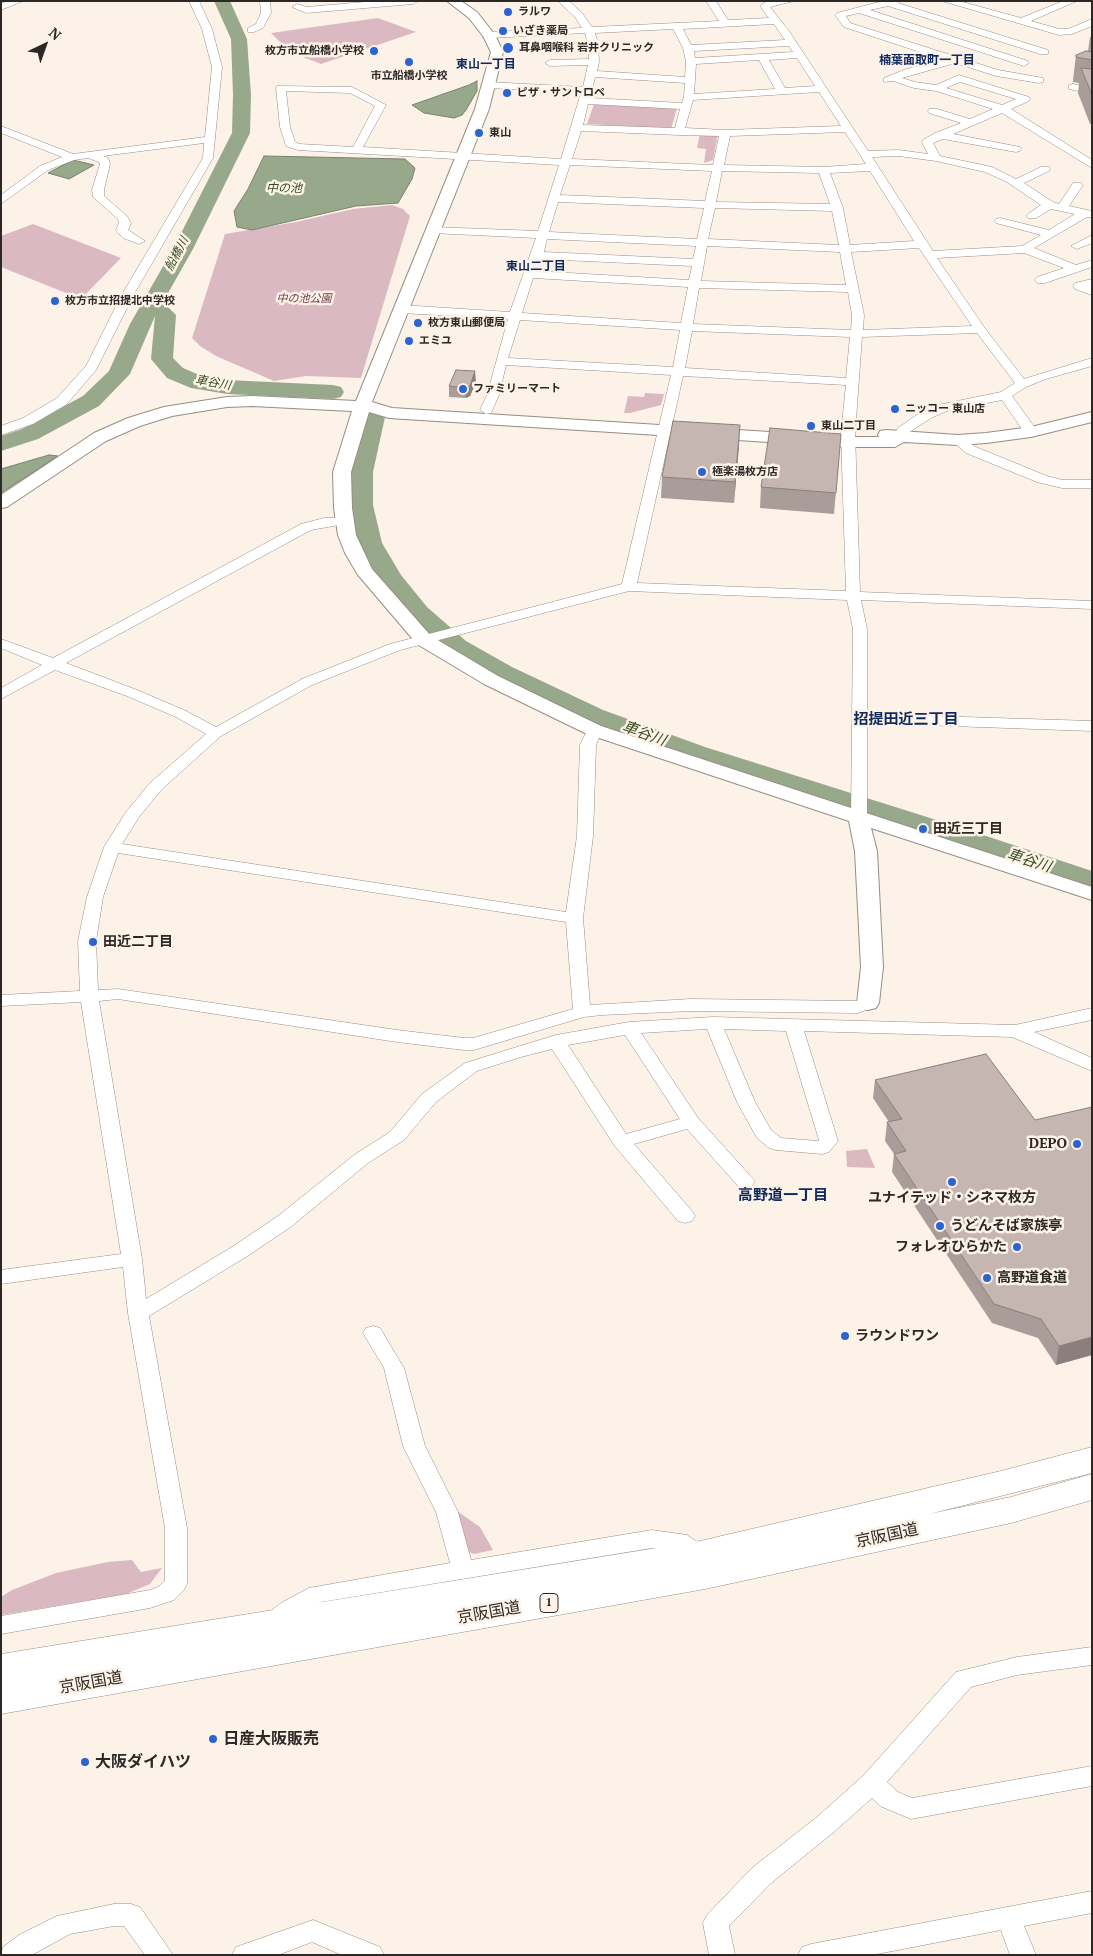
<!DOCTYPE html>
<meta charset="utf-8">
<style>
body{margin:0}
#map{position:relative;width:1093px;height:1956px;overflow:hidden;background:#fdf2e7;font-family:"PT Serif",serif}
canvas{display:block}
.frame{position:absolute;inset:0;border:2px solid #2c2825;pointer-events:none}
.north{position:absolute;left:20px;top:20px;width:50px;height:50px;-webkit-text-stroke:4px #fdf2e7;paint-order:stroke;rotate:42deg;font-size:14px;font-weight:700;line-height:20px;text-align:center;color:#2c2825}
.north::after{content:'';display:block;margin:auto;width:18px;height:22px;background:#2c2825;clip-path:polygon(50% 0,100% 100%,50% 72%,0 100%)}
</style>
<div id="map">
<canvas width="1093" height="1956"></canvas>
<div class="frame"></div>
<div class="north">N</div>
</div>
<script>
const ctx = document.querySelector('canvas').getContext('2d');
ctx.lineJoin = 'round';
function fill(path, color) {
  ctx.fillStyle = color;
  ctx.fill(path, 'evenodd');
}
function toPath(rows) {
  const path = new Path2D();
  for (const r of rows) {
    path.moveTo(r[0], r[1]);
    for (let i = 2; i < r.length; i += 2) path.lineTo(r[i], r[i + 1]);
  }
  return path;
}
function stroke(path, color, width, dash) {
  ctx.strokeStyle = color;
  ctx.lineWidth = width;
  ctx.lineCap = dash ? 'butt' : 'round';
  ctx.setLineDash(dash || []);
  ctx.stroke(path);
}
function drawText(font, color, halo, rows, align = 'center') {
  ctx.font = font + ' "PT Serif","Noto Sans JP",serif';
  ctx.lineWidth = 5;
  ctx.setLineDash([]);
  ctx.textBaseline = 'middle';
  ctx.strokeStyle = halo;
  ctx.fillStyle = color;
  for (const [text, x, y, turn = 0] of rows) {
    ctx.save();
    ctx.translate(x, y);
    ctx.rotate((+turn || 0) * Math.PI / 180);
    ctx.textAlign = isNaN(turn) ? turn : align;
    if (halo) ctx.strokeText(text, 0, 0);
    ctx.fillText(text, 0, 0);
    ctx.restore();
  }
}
const green = toPath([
 [378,18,416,32,321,64,290,52,271,33],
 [594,104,677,108,671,129,587,124],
 [700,133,718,134,713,160,704,163,706,149,697,148],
 [392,205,403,209,410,216,361,378,306,376,274,381,216,356,200,346,192,338,225,234,296,222,353,209],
 [33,224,121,258,81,299,1,267,1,236],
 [645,393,664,394,661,405,630,413,624,413,628,396,644,397],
 [867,1149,875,1168,847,1167,846,1151],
 [457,1511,480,1527,493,1550,474,1554,463,1550],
 [132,1560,141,1572,162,1568,150,1584,126,1594,1,1615,1,1597,12,1590,56,1573,108,1562]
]);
const water = toPath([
 [477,81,477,91,466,110,462,115,454,118,424,113,412,105,469,85,477,81],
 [264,156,405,159,415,168,412,179,398,203,356,206,252,230,237,227,234,211,248,189,264,156],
 [73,160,94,165,69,179,48,173,73,160],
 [49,455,58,456,1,493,1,469,49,455]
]);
const river = toPath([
 [214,1,230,1,247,39,251,95,250,133,193,249,163,302,176,315,173,358,183,368,204,377,227,380,333,385,341,387,344,392,341,397,333,399,227,394,191,388,167,378,151,359,155,316,130,374,99,406,38,439,1,451,1,436,22,429,83,396,109,371,130,324,173,249,232,133,233,95,231,39,214,1],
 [374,410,382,412,385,417,373,472,373,505,382,543,401,575,427,607,466,641,512,667,603,710,705,747,965,829,1092,871,1092,890,687,759,585,722,494,677,448,651,409,617,378,578,358,543,349,505,351,472,363,417,366,412,374,410]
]);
const minor = toPath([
 [8,1,23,1,1,10,1,4,8,1],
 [189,1,199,1,212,29,222,67,213,158,133,296,96,370,67,404,33,424,1,435,1,426,23,418,57,398,86,366,121,296,203,158,204,143,103,156,108,158,110,164,104,190,104,196,127,216,131,223,128,230,145,241,139,244,123,238,116,230,119,223,118,219,93,197,92,190,100,164,99,162,88,158,74,160,48,170,1,204,1,195,40,166,62,157,1,133,1,126,73,154,205,137,212,67,202,29,189,1],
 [260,1,270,1,271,13,263,28,254,32,248,32,248,28,256,24,261,13,260,1],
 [376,1,418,1,413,4,306,13,292,7,297,4,307,7,376,1],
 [558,1,569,1,582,13,592,27,719,21,706,1,716,1,728,20,769,18,760,6,762,4,768,1,794,1,770,7,789,31,868,151,899,150,928,154,922,142,923,140,935,133,961,123,929,113,928,111,929,109,937,109,970,119,993,109,936,91,914,88,893,81,884,82,884,78,906,69,944,60,844,27,835,15,837,13,883,1,900,1,898,3,1048,50,1048,54,1040,54,888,6,870,10,1028,61,1029,63,1024,66,859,13,846,16,850,23,998,70,1043,78,1043,82,1039,83,996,76,955,63,902,78,915,82,936,85,959,75,1029,97,1030,99,1029,101,1011,109,1092,160,1092,168,1002,113,953,134,1020,147,1021,149,1020,151,1016,152,943,139,933,143,940,156,992,167,1016,179,1041,167,1049,167,1050,169,1049,171,1024,183,1053,202,1059,204,1073,183,1081,183,1083,185,1069,206,1092,211,1092,217,1087,217,1034,248,1076,265,1092,260,1092,267,1045,283,1037,283,1035,280,1037,277,1064,268,1024,253,937,258,984,327,1024,379,1092,358,1092,366,1046,379,1026,387,1012,396,1038,432,1036,435,1026,435,1002,400,947,411,931,418,908,433,905,440,900,441,893,437,898,428,921,412,938,405,1001,392,1015,383,977,333,862,337,855,433,860,592,1092,601,1092,609,861,600,867,629,867,714,1092,721,1092,731,867,723,867,819,865,822,853,822,851,819,853,629,847,600,629,591,400,650,312,685,221,736,162,789,139,817,122,844,566,912,577,836,580,745,589,727,599,727,602,730,596,745,593,836,583,918,590,1005,691,999,856,1001,868,997,874,999,877,1003,874,1007,858,1013,691,1011,602,1015,584,1017,474,1050,464,1050,397,1042,118,999,99,1001,142,1259,146,1299,232,1247,278,1216,354,1155,390,1132,422,1094,465,1063,556,1035,629,1022,713,1017,1015,1025,1092,1008,1092,1020,1034,1032,1092,1058,1092,1071,1012,1037,804,1031,838,1141,829,1152,822,1154,776,1150,769,1148,757,1138,737,1102,707,1029,641,1033,698,1118,755,1181,752,1186,745,1187,738,1186,687,1129,634,1144,692,1211,695,1216,692,1221,685,1223,678,1221,614,1145,552,1049,521,1057,477,1071,436,1102,404,1140,368,1163,292,1226,246,1257,149,1316,187,1528,187,1584,184,1590,174,1600,150,1608,1,1634,1,1616,150,1590,158,1587,165,1581,165,1528,128,1313,123,1267,1,1284,1,1270,121,1254,81,1002,1,1006,1,995,80,991,78,941,87,897,104,847,126,812,150,783,206,734,176,717,127,696,55,670,1,699,1,688,42,665,1,648,1,639,53,658,301,524,324,518,350,517,352,520,350,523,311,530,66,663,137,690,186,711,216,727,302,679,390,644,622,584,671,375,506,365,499,395,491,413,486,414,480,410,487,395,508,319,401,313,395,309,401,305,510,312,536,238,432,233,426,230,432,227,538,231,559,165,298,150,286,146,280,127,276,88,277,86,352,87,386,105,363,147,561,159,581,93,488,88,483,85,488,82,583,87,588,65,550,66,545,63,550,60,589,59,588,43,585,33,489,38,484,35,489,32,582,28,575,17,558,1],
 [774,24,785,40,691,45,683,29,774,24],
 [673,29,683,48,686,61,685,77,597,71,599,62,598,43,595,33,673,29],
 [789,46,793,52,695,58,694,51,789,46],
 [797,58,815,86,785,88,769,60,797,58],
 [759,60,775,89,694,94,696,64,759,60],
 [595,77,685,83,684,97,682,103,590,98,595,77],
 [960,82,1016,99,1002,105,946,88,960,82],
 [286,91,350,93,375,106,353,147,299,144,295,142,290,127,286,91],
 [819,92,841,126,725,130,685,128,693,100,819,92],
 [588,104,680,109,675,128,583,125,588,104],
 [581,131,679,135,719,136,713,165,572,159,581,131],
 [845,132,866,164,823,167,724,165,730,136,845,132],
 [899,156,936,161,985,172,1007,182,1041,205,1028,214,1026,216,1028,218,1036,218,1051,209,1075,214,1049,230,1000,218,996,219,994,221,996,223,1041,235,1022,246,933,251,872,157,899,156],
 [570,165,712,171,705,201,560,195,570,165],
 [722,171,819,173,830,204,716,202,722,171],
 [870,171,914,241,850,245,843,208,830,173,870,171],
 [558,202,704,208,697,239,549,232,558,202],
 [715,208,832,211,839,245,708,239,715,208],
 [547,239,696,246,693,259,544,252,547,239],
 [707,246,840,252,846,285,701,281,707,246],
 [919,248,972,326,863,330,864,315,851,252,919,248],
 [541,259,692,266,689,280,535,271,541,259],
 [533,278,688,287,681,323,522,313,533,278],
 [699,288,848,292,852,315,851,330,693,324,699,288],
 [520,320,680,330,673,367,508,358,520,320],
 [692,331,850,337,846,378,685,368,692,331],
 [683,376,846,385,841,433,846,591,637,583,683,376],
 [118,853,566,922,573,1009,473,1038,464,1038,397,1030,118,989,98,990,96,941,103,897,118,853],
 [724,1029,786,1031,819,1140,818,1141,781,1138,771,1130,755,1102,724,1029],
 [625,1035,680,1119,626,1134,568,1045,625,1035],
 [942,1,959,1,1021,18,1063,1,1077,1,1031,21,1059,29,1068,29,1092,19,1092,26,1072,34,1059,35,942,1],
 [1073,84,1092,88,1092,94,1069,89,1069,85,1073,84],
 [1092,235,1092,243,1077,249,1071,246,1092,235],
 [1092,279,1092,295,1075,289,1073,286,1075,283,1092,279],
 [958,436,976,447,1047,476,1062,480,1092,480,1092,488,1062,488,1037,482,966,453,951,440,958,436],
 [373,1326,380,1328,404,1368,425,1446,458,1512,471,1560,652,1530,687,1535,708,1549,711,1555,708,1561,700,1564,692,1561,674,1549,652,1548,321,1602,297,1615,283,1626,275,1629,267,1626,264,1620,267,1614,281,1603,309,1588,450,1563,436,1512,403,1446,384,1368,363,1333,366,1328,373,1326],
 [1092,1647,1092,1665,1017,1675,971,1687,887,1782,898,1792,912,1798,1092,1766,1092,1786,911,1819,880,1806,872,1798,835,1831,770,1884,729,1926,735,1955,709,1955,703,1923,707,1915,752,1868,817,1817,863,1776,956,1672,1017,1657,1092,1647],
 [1092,1891,1092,1913,1024,1926,1036,1955,1010,1955,1001,1930,872,1955,798,1955,802,1947,811,1944,1092,1891],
 [114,1904,131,1904,140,1907,173,1955,145,1955,124,1926,114,1926,70,1934,32,1955,1,1955,3,1947,19,1935,57,1916,114,1904],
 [313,1920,380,1947,384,1955,342,1955,312,1942,278,1955,232,1955,236,1947,313,1920]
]);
const tertiary = toPath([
 [447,1,461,1,477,12,495,35,503,52,489,109,372,402,392,408,848,437,879,437,878,435,880,431,886,430,958,435,986,433,1031,427,1092,412,1092,422,1031,437,986,443,958,445,904,442,895,447,848,447,389,418,369,412,351,472,352,508,356,535,372,569,431,636,498,676,601,726,1092,887,1092,900,871,828,877,851,883,967,879,1003,876,1008,868,1010,860,1008,857,1003,861,967,855,851,849,821,587,734,484,684,417,644,358,575,345,553,338,535,334,508,333,472,352,411,252,406,227,407,172,416,140,426,106,441,7,507,1,508,1,495,94,433,128,418,164,407,227,397,252,396,356,401,475,109,491,52,483,36,469,18,447,1]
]);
const trunk = toPath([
 [1092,1447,1092,1473,929,1514,1011,1497,1092,1474,1092,1500,1011,1523,705,1589,1,1714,1,1684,12,1682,1,1684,1,1654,700,1541,1001,1471,1092,1447]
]);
const wall = toPath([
 [1092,36,1092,124,1090,124,1078,93,1079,83,1073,82,1073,80,1076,55,1088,51,1090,37],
 [476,382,470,396,466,398,449,397,449,386],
 [841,434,834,514,760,508,761,487],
 [739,445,734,503,661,498,662,477],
 [875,1080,1092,1355,1056,1365,1038,1338,992,1323,892,1172,894,1154,885,1141,887,1122,889,1122,873,1098]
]);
const shadedWall = toPath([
 [475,371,476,382,470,396,466,398,465,388],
 [740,425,739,445,734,503,735,482],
 [1092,1337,1092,1355,1056,1365,1059,1346]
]);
const building = toPath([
 [1086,51,1092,52,1092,60,1076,57,1076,55,1086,51],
 [1081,68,1092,69,1092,95,1081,68],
 [456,370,475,371,470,386,465,388,449,386,456,370],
 [673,421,740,425,735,482,662,477,673,421],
 [770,428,841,434,836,493,761,487,770,428],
 [986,1054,1035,1120,1092,1107,1092,1337,1059,1346,1041,1319,994,1304,894,1154,906,1151,887,1122,902,1119,875,1080,986,1054]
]);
const markers = [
 [508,12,5,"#2b63d0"],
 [503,31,5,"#2b63d0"],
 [508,48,6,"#2b63d0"],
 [374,51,5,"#2b63d0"],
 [409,62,5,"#2b63d0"],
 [507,93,5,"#2b63d0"],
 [479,133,5,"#2b63d0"],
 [55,301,5,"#2b63d0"],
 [418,323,5,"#2b63d0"],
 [409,341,5,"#2b63d0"],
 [463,389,5,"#2b63d0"],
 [895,409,5,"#2b63d0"],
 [811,426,5,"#2b63d0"],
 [702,472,5,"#2b63d0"],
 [923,829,5,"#2b63d0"],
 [93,942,5,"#2b63d0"],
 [1077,1144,5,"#2b63d0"],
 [952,1182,5,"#2b63d0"],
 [940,1226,5,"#2b63d0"],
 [1017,1247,5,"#2b63d0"],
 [987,1278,5,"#2b63d0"],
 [845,1336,5,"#2b63d0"],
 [213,1739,5,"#2b63d0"],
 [85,1762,5,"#2b63d0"]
];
const farPoinames = [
 ["ラルワ",518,12],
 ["いざき薬局",513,31],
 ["耳鼻咽喉科 岩井クリニック",519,48],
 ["枚方市立船橋小学校",364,51,"right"],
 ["市立船橋小学校",409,76,"center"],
 ["ピザ・サントロペ",517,93],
 ["東山",489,133],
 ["枚方市立招提北中学校",65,301],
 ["枚方東山郵便局",428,323],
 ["エミユ",419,341],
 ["ファミリーマート",473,389],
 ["ニッコー 東山店",905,409],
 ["東山二丁目",821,426],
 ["極楽湯枚方店",712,472]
];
const farParknames = [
 ["中の池公園",304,299]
];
const farNeighbourhoodnames = [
 ["楠葉面取町一丁目",927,61],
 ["東山一丁目",486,65],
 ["東山二丁目",536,267]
];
const farWaternames = [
 ["中の池",284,189],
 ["船橋川",177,254,-62],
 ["車谷川",213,383,10]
];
const shields = [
 [549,1603,18]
];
const shieldNames = [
 ["1",549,1603]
];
const poiNames = [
 ["田近三丁目",933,829],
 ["田近二丁目",103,942],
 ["DEPO",1067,1144,"right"],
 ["ユナイテッド・シネマ枚方",952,1198,"center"],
 ["うどんそば家族亭",950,1226],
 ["フォレオひらかた",1007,1247,"right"],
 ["高野道食道",997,1278],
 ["ラウンドワン",855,1336]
];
const neighbourhoodNames = [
 ["招提田近三丁目",906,720],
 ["高野道一丁目",783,1196]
];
const waterNames = [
 ["車谷川",644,734,20],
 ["車谷川",1029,861,18]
];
const nearStreetnames = [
 ["京阪国道",887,1536,-12],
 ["京阪国道",489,1613,-10],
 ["京阪国道",91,1683,-10]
];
const nearPoinames = [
 ["日産大阪販売",223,1739],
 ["大阪ダイハツ",95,1762]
];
fill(green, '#dbb9c2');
fill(water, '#98a88b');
stroke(water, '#78826c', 1);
fill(river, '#98a88b');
stroke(minor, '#978d84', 1);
stroke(tertiary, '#978d84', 2);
stroke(trunk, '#978d84', 1);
fill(minor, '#fff');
fill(tertiary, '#fff');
fill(trunk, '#fff');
fill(wall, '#a99d99');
fill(shadedWall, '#8a7f7d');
fill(building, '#c5b6b2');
stroke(building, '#8a7f7d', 1);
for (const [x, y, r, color] of markers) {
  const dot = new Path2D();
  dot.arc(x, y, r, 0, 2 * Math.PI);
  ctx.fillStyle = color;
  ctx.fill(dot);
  stroke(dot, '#fdf2e7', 2);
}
drawText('bold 11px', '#2c2825', '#fdf2e7', farPoinames, 'left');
drawText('italic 11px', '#6e3b4b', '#fdf2e7', farParknames);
drawText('bold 12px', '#0e295e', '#fdf2e7', farNeighbourhoodnames);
drawText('italic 12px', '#354b1f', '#fdf2e7', farWaternames);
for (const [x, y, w] of shields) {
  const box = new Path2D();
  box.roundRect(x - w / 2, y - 9.5, w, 19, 4);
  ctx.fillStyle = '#fdf2e7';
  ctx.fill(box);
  stroke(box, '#2c2825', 1);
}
drawText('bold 12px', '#2c2825', null, shieldNames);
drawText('bold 14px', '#2c2825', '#fdf2e7', poiNames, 'left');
drawText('bold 15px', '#0e295e', '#fdf2e7', neighbourhoodNames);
drawText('italic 15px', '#354b1f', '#fdf2e7', waterNames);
drawText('16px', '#2c2825', '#fdf2e7', nearStreetnames);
drawText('bold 16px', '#2c2825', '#fdf2e7', nearPoinames, 'left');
</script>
